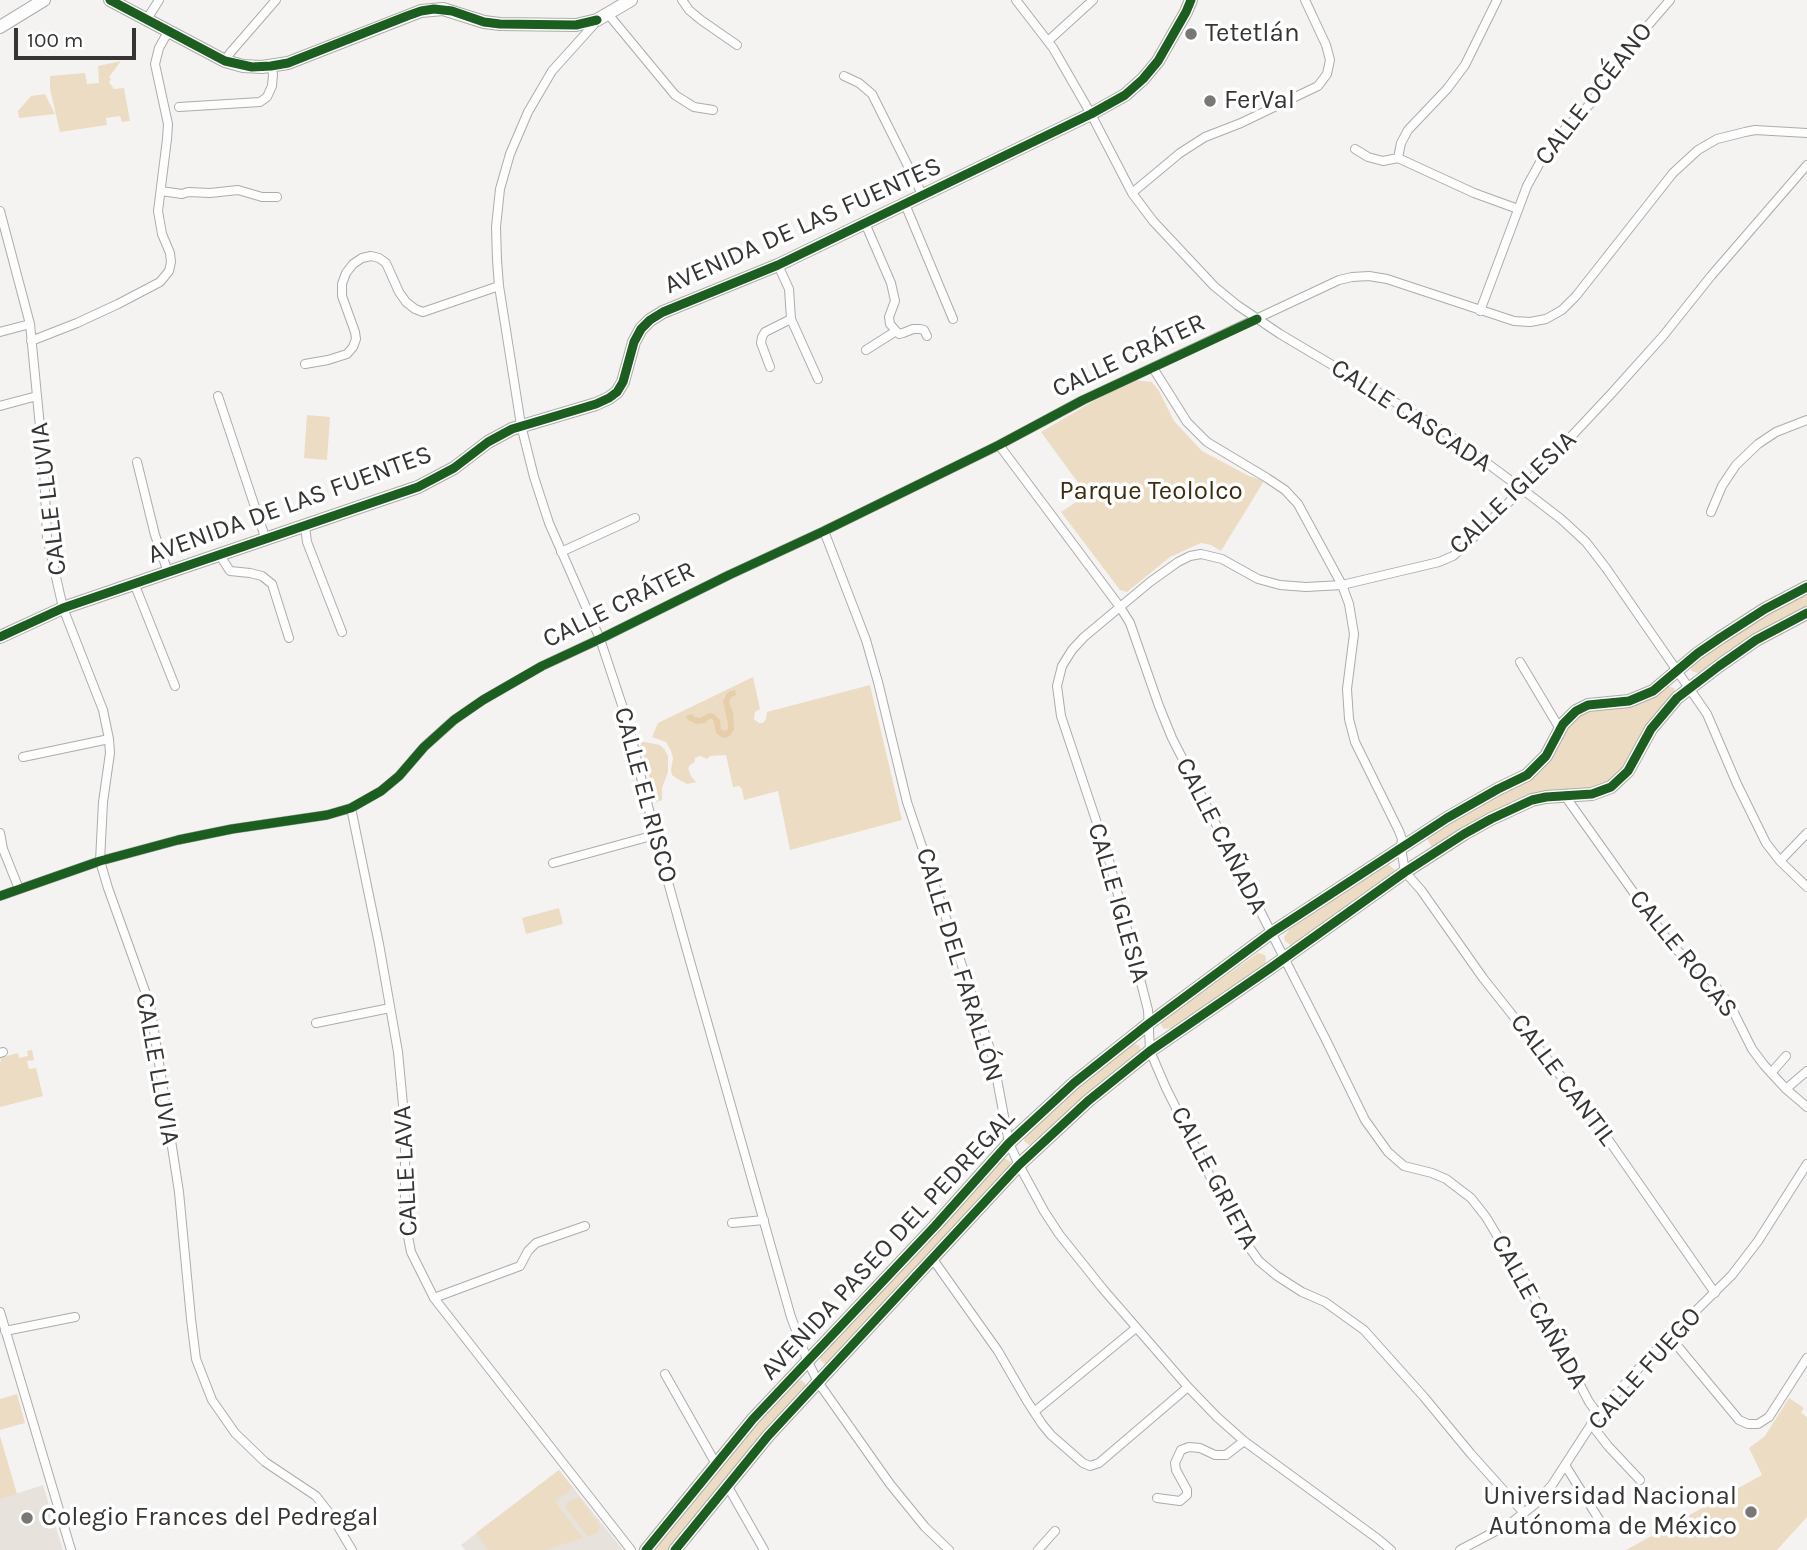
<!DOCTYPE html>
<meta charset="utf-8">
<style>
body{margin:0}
#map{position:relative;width:1807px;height:1550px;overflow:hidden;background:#f5f3f1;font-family:Karla,sans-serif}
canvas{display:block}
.scale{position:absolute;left:14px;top:28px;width:122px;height:32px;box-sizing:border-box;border:4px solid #363534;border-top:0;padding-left:9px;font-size:21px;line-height:24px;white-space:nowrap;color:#363534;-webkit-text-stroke:5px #fff;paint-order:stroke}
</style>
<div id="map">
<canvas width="1807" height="1550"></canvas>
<div class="scale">100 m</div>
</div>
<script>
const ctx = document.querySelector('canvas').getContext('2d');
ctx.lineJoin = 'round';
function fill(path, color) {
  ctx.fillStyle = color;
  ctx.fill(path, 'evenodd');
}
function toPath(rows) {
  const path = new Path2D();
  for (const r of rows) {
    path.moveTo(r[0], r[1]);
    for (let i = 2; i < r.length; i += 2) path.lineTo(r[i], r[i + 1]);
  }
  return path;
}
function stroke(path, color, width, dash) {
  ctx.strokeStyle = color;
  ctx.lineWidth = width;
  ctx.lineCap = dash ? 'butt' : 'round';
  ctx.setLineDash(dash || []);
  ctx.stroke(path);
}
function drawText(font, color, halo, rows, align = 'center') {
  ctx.font = font + ' Karla,sans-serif';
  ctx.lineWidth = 7;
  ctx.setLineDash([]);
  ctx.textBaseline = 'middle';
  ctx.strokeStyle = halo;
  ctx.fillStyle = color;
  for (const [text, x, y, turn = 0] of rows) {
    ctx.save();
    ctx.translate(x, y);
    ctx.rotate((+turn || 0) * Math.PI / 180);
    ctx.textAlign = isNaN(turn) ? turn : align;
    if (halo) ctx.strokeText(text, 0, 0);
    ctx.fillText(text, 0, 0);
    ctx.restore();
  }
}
const built = toPath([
 [559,1470,623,1550,465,1550,461,1545],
 [43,1485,63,1550,0,1550,0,1499]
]);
const green = toPath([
 [121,61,109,77,111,79,109,82,114,89,124,88,130,121,122,122,120,116,106,118,107,125,60,132,50,89,50,76,85,73,87,84,99,83,98,66],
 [45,94,55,114,19,118,18,111,31,96],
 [1134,380,1152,382,1159,391,1174,421,1202,451,1249,476,1264,481,1221,551,1211,545,1201,543,1170,557,1127,592,1120,590,1061,512,1087,495,1041,432,1092,402],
 [307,415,330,417,327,460,304,458],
 [1807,593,1807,606,1745,641,1698,673,1692,671,1690,665,1744,627],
 [753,677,760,709,755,712,754,719,759,723,763,723,766,719,767,712,870,685,902,820,790,850,778,791,744,800,742,789,739,786,733,787,726,755,710,756,707,759,700,756,695,758,694,763,691,764,688,768,691,776,696,782,687,784,676,778,672,775,671,770,673,758,671,751,666,742,652,737,658,723],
 [1667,686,1674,688,1675,692,1628,762,1614,778,1597,788,1546,792,1433,849,1426,837,1474,808,1529,779,1541,771,1551,759,1566,726,1578,714],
 [640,741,660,745,665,750,668,756,668,772,662,788,662,800,656,802],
 [1388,864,1395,870,1393,875,1295,944,1290,945,1285,941,1284,937,1290,929,1382,866],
 [559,908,563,924,526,934,522,918],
 [1258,953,1265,955,1266,959,1265,964,1172,1028,1164,1029,1161,1025,1163,1020],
 [1134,1044,1139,1045,1141,1051,1035,1143,1029,1145,1024,1141,1025,1136,1074,1090,1129,1046],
 [32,1050,34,1060,27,1061,29,1069,36,1068,43,1096,0,1107,0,1063,1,1060,0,1058,18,1053,19,1058,28,1056,27,1051],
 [1004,1158,1011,1162,1007,1173,830,1361,825,1364,821,1361,819,1356],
 [801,1380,805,1383,805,1388,766,1430,668,1550,654,1550,757,1424,797,1381],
 [17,1394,25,1423,0,1430,0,1399],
 [1789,1398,1804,1408,1801,1413,1807,1417,1807,1517,1777,1550,1626,1550,1762,1475,1749,1448,1765,1436],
 [0,1436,17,1494,0,1499],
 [559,1470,573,1488,555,1502,583,1538,545,1550,488,1550,476,1533],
 [579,1497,600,1526,598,1532,593,1535,587,1536,565,1507,570,1500]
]);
const forest = toPath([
 [735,690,736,695,731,697,729,702,733,713,734,729,731,735,728,737,723,738,716,733,714,722,712,719,709,719,705,723,696,724,688,720,686,716,692,714,695,717,700,718,709,713,714,714,720,720,721,730,726,731,728,729,728,724,723,701,728,692]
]);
const street = toPath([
 [682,0,689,10,701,20,737,45],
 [1016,0,1053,48,1091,114,1132,193,1153,221,1214,286,1237,305,1280,334,1445,432,1522,489,1561,519,1586,542,1606,568,1707,714,1737,784,1766,843,1780,861,1807,887],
 [608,14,675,95,694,107,713,110],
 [147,19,159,0],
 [597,21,552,71,528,112,510,154,500,189,496,227,497,260,499,286,521,425,534,477,549,523,600,639,628,723,655,835,686,947,791,1317,808,1362,818,1382,890,1484,925,1527,949,1550],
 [1048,41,1093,0],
 [225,61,230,53,276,0],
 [844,76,859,83,872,94,923,196],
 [179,107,260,102,267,97,272,86,273,74,271,66],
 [1355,149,1368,157,1383,161,1398,158],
 [1398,158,1401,143,1408,130,1447,89,1465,65,1497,0],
 [1398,158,1474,193,1518,209],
 [161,191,182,194,188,192,210,193,238,190,262,197,277,197],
 [1132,193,1180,153,1205,137,1241,123,1318,86,1327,74,1330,60,1326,45,1305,0],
 [905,204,953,319],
 [0,211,30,324,44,468,47,537,63,608,103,710,109,739,110,753,103,802,100,861,108,888,150,1005,179,1192,191,1319,196,1359,212,1400,235,1433,265,1462,316,1496,333,1518,352,1550],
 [865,223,891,283,895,301,889,317,890,324,896,331],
 [778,265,789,289,791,319,818,379],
 [1480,311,1527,186,1543,157,1559,135,1591,103,1626,51,1670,0],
 [0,332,30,324],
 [31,341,77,323,118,304,160,282,169,271,171,262,170,253,162,234,158,211,167,139,168,124,155,64,159,48,168,32],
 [866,350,896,331,899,334,903,333,913,329,920,329,924,330,927,336],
 [305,364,328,360,347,354,353,347,356,339,355,332,342,296,342,284,346,273,353,264,362,258,371,256,379,258,386,263,399,292,406,302,415,309,423,312,499,286],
 [770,367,761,343,762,337,765,332,791,319],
 [1153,368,1187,422,1207,442,1267,478,1285,490,1298,504,1342,585,1349,604,1354,634,1347,689,1349,719,1355,742,1399,831,1402,839,1401,848,1405,872,1421,890,1483,978,1587,1109,1715,1293],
 [218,396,266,540],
 [0,406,37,396],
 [999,445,1120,607,1130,623,1159,706,1172,738,1326,1040,1365,1120,1388,1152,1404,1166,1432,1173,1446,1179,1471,1198,1486,1217,1542,1311,1589,1402,1598,1414],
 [137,462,155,535,168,572],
 [1711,512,1722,486,1736,465,1758,444,1776,432,1807,420],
 [305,526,307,542,342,632],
 [824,531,866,640,878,682,907,802,993,1058,1009,1143,1019,1165,1044,1211,1059,1234,1103,1289,1188,1387,1217,1417,1244,1441,1378,1539,1391,1550],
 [561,552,635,518],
 [219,554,230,571,250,573,262,576,272,584,289,638],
 [134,583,175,686],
 [1520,662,1560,729],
 [23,757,109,739],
 [1565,796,1671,945,1709,978,1730,1005,1752,1049,1764,1065,1786,1089,1807,1107],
 [351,808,379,944,398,1052,405,1126,405,1221,411,1252,434,1298,631,1550],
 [0,833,3,849,19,889],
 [1780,861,1807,833],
 [553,863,655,835],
 [0,896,100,861,178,840,232,829,327,815,351,808,381,791,399,776,424,747,454,720,483,700,542,666,600,639,729,575,824,531,999,445,1083,400,1339,280,1352,277,1369,276,1387,279,1514,321,1530,322,1546,319,1562,310,1576,296,1673,173,1698,150,1717,139,1745,132,1755,130,1807,133],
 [316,1023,390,1008],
 [0,1053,3,1052],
 [1771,1073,1786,1056],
 [1786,1089,1807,1071],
 [732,1223,764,1220],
 [932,1258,998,1351,1027,1401,1042,1424,1051,1435,1083,1463,1090,1466,1099,1463,1188,1387],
 [434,1298,520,1266,528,1251,536,1243,585,1226],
 [0,1312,71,1550],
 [5,1331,75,1317],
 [1670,1337,1739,1420,1748,1424,1758,1424,1769,1417,1807,1358],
 [665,1374,716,1464],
 [1034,1412,1136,1328],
 [1591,1424,1608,1446,1640,1480],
 [1565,1465,1600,1521],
 [727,1485,764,1550],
 [1157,1498,1180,1501,1187,1495,1187,1490,1176,1470,1175,1463,1181,1450,1189,1447,1200,1448,1215,1455,1226,1455,1244,1441],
 [1524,1513,1471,1454,1424,1397,1364,1330,1325,1302,1302,1292,1277,1276,1259,1261,1238,1232,1166,1088,1150,1051,1148,1010,1138,971,1107,853,1061,716,1057,686,1062,666,1072,650,1084,637,1150,582,1178,562,1190,556,1201,554,1222,559,1258,579,1280,585,1306,587,1342,585,1439,562,1453,556,1467,544,1522,489,1611,394,1663,336,1711,276,1807,165],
 [1038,1550,1055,1531],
 [1460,1550,1511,1523,1535,1504,1552,1485,1598,1414,1648,1358,1732,1275,1758,1241,1807,1164]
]);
const secondary = toPath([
 [110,0,225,61,243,66,262,67,288,63,421,11,443,9,484,22,500,24,576,25,597,20,631,0],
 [0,27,44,0],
 [0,637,63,608,418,487,454,468,488,442,512,429,596,404,609,398,617,392,623,382,634,342,641,329,650,320,663,312,778,265,1091,114,1125,95,1143,79,1158,61,1186,12,1191,0],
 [646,1550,753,1419,935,1226,1009,1143,1074,1083,1147,1025,1271,933,1447,818,1498,789,1527,775,1546,756,1563,724,1576,711,1588,705,1629,701,1653,691,1698,653,1720,638,1765,609,1807,587],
 [675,1550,768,1436,1019,1165,1088,1101,1150,1051,1272,967,1405,872,1464,834,1491,819,1532,800,1546,797,1592,794,1611,787,1628,771,1651,729,1677,698,1719,666,1756,640,1807,613]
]);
const cycleway = toPath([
 [110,0,225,61,252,67,271,66,288,63,407,16,421,11,434,9,452,11,484,22,500,24,576,25,597,20],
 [0,637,63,608,418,487,454,468,488,442,512,429,596,404,609,398,617,392,623,382,634,342,641,329,650,320,663,312,778,265,1091,114,1125,95,1143,79,1158,61,1186,12,1191,0],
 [0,896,100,861,178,840,232,829,327,815,351,808,381,791,399,776,424,747,454,720,483,700,542,666,600,639,729,575,824,531,999,445,1083,400,1257,319],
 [646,1550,753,1419,935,1226,1009,1143,1074,1083,1147,1025,1271,933,1447,818,1498,789,1527,775,1546,756,1563,724,1576,711,1588,705,1629,701,1653,691,1698,653,1720,638,1765,609,1807,587],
 [675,1550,768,1436,1019,1165,1088,1101,1150,1051,1272,967,1405,872,1464,834,1491,819,1532,800,1546,797,1592,794,1611,787,1628,771,1651,729,1677,698,1719,666,1756,640,1807,613]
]);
const markers = [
 [1191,34,7,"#797876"],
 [1210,101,7,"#797876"],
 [1751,1512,7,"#797876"],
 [27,1518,7,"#797876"]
];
const poiNames = [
 ["Tetetlán",1205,34],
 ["FerVal",1224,101],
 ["Universidad Nacional",1737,1497,"right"],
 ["Autónoma de México",1737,1527,"right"],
 ["Colegio Frances del Pedregal",41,1518]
];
const streetNames = [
 ["CALLE OCÉANO",1594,94,-52],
 ["AVENIDA DE LAS FUENTES",803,226,-24],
 ["CALLE CRÁTER",1129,356,-25],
 ["CALLE CASCADA",1411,416,33],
 ["CALLE IGLESIA",1513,493,-44],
 ["CALLE LLUVIA",49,499,-97],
 ["AVENIDA DE LAS FUENTES",290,505,-20],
 ["CALLE CRÁTER",619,605,-26],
 ["CALLE EL RISCO",645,795,75],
 ["CALLE CAÑADA",1221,836,63],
 ["CALLE IGLESIA",1118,903,74],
 ["CALLE ROCAS",1683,954,51],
 ["CALLE DEL FARALLÓN",959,965,73],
 ["CALLE LLUVIA",157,1069,80],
 ["CALLE CANTIL",1563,1080,53],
 ["CALLE LAVA",406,1171,-93],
 ["CALLE GRIETA",1214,1178,62],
 ["AVENIDA PASEO DEL PEDREGAL",888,1245,-47],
 ["CALLE CAÑADA",1539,1312,61],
 ["CALLE FUEGO",1645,1369,-48]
];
const parkNames = [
 ["Parque Teololco",1151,492]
];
fill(built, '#e7e3dc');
fill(green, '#ecdcc4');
fill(forest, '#e6cea8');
stroke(street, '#acacaa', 10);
stroke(secondary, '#acacaa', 14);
stroke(street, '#fefdfd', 8);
stroke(secondary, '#fefdfd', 12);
stroke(cycleway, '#1b5e20', 9);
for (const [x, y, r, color] of markers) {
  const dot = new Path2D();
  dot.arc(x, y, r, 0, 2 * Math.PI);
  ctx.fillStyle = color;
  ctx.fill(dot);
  stroke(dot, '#fff', 2.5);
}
drawText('26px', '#363534', '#fff', poiNames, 'left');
drawText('26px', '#363534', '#fff', streetNames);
drawText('26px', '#3e2c0d', '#fff', parkNames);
</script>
